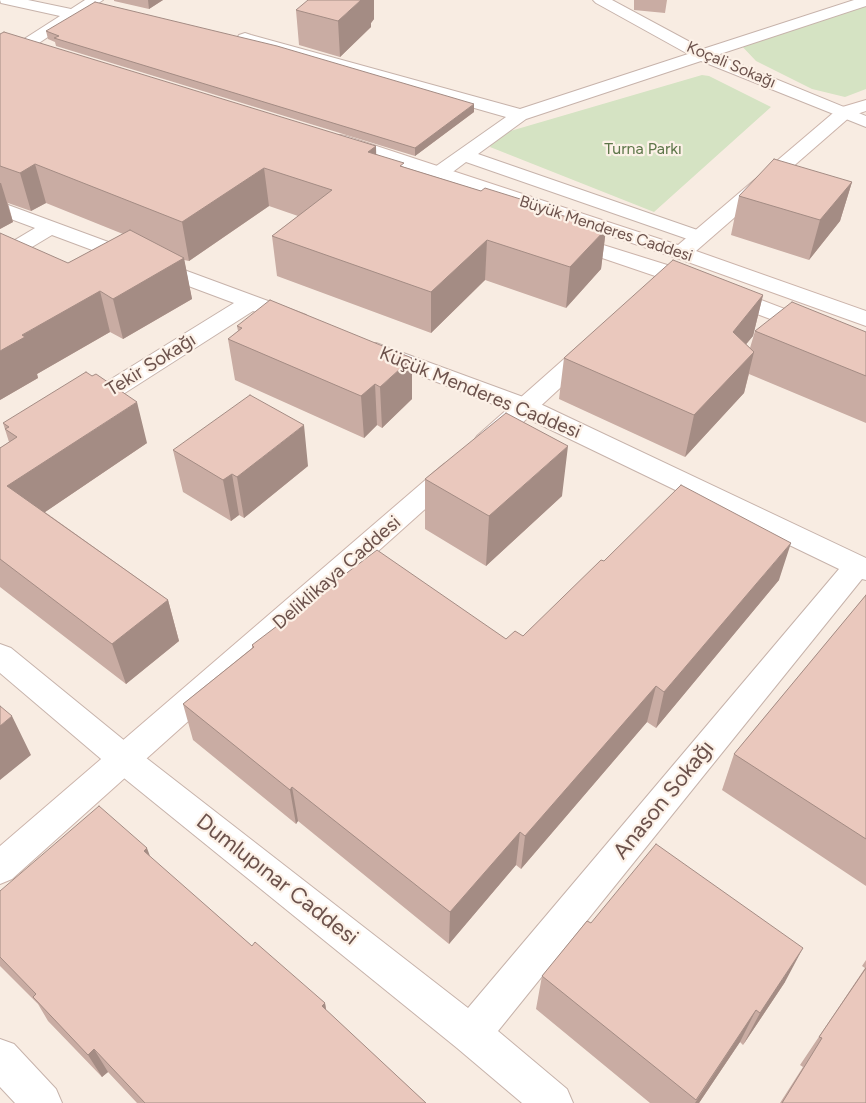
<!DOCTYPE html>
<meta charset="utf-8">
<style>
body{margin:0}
canvas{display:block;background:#f8ece2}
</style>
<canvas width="866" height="1103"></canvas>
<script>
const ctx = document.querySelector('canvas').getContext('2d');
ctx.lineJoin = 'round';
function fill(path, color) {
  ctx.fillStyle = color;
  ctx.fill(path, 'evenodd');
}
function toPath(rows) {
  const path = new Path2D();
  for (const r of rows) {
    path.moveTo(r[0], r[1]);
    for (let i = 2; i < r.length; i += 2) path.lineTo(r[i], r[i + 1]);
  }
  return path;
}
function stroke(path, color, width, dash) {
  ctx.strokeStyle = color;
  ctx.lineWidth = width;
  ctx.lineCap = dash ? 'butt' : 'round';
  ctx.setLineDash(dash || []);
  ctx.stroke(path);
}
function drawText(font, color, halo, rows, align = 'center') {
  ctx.font = font + ' Figtree,sans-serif';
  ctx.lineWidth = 4.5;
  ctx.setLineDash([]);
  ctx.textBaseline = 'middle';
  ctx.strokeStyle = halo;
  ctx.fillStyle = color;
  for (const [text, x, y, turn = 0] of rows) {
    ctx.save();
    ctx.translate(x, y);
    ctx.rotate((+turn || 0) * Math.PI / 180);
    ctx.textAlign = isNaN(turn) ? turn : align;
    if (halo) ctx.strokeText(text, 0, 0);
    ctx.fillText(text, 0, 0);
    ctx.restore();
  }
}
const green = toPath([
 [866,0,866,89,845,97,812,89,756,61,738,42],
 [702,75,709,76,771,107,654,212,490,147,491,144,507,132]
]);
const street = toPath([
 [0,0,28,0,71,9,85,0,103,0,33,47,27,49,21,47,19,44,21,41,60,16,1,3,0,0],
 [593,0,612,0,703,49,854,0,866,0,866,6,717,55,866,116,866,127,701,61,526,119,478,154,706,233,709,237,706,241,699,243,466,162,446,177,439,179,432,177,429,173,432,169,506,117,239,41,237,38,239,35,245,33,251,35,520,109,688,54,596,3,593,0],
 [0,202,306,315,309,320,306,325,298,327,253,311,92,414,83,416,74,414,71,408,74,402,234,303,52,235,7,262,0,264,0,249,35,228,0,215,0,202],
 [376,343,534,401,866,558,866,580,862,579,498,1031,567,1089,573,1103,522,1103,457,1048,114,770,0,673,0,644,11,648,136,750,468,1008,839,569,516,413,368,355,364,350,368,345,376,343],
 [0,1039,14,1044,56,1089,62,1103,15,1103,0,1087,0,1039]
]);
const secondary = toPath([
 [866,100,866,111,851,116,696,251,866,311,866,326,674,257,334,144,331,140,334,136,340,135,346,136,678,245,839,108,866,100],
 [568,234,680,269,866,340,866,355,664,279,561,244,558,240,561,236,568,234],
 [589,342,597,344,600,349,597,354,495,448,486,450,477,448,473,442,477,436,581,344,589,342],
 [453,461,462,464,466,470,462,476,12,879,0,884,0,846,444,464,453,461]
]);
const wall = toPath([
 [114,0,163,0,149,9,114,1],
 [634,0,667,0,665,13,634,10],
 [296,10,374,19,371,23,371,27,340,57,299,45],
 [46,31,474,112,415,156,56,46,55,42,48,39],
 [0,34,376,146,376,154,404,167,481,191,533,203,533,206,606,229,601,269,566,308,485,280,431,333,277,276,272,236,298,216,269,206,189,261,184,260,192,299,123,339,110,332,37,374,38,378,0,400,68,263,123,234,46,203,31,211,8,203,13,222,0,229],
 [852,182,840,221,809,260,731,235,739,196],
 [763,295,753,336,746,344,750,348,755,331,866,332,866,423,749,374,744,393,685,457,559,399,564,358],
 [237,326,412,399,382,428,377,425,364,438,235,380,228,339,238,331],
 [3,423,147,443,45,512,168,600,179,641,126,684,0,587,0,448,9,442],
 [173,450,308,466,244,518,239,515,231,521,183,492],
 [425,479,562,496,486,566,425,529],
 [604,561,779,580,656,728,647,722,521,869,516,865,449,944,298,821,296,824,193,740,183,704,252,648,252,645,506,639,523,636],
 [866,595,866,886,722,790,734,754],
 [150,857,252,946,325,1003,326,1010,426,1103,137,1103,108,1072,102,1077,48,1021,38,1004,0,966,0,891],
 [591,923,785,982,743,1045,740,1042,699,1103,650,1103,536,1009,542,976],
 [866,960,866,1103,780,1103,803,1067,800,1065,865,968,862,966]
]);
const shadedWall = toPath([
 [148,0,163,0,149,9],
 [361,0,374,0,374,19,371,23,371,27,340,57,338,21],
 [474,104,474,112,415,156,415,148],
 [376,146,377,185,368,152],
 [35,164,46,203,31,211,20,173],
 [264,168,269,206,189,261,182,222],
 [852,182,840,221,809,260,820,220],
 [0,183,1,183,13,222,0,229],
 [606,229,601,269,566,308,570,267],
 [487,240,485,280,431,333,431,292],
 [184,258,192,299,123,339,113,299],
 [100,291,110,332,37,374,38,378,0,400,0,351,22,335],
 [763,295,753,336,723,372,733,332],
 [754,352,744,393,685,457,694,415],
 [412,358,412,399,382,428,380,387],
 [375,384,377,425,364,438,361,396],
 [137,402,147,443,23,527,7,486],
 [304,425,308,466,244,518,237,477],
 [568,446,562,496,486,566,489,516],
 [232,474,239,515,231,521,223,480],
 [791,543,779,580,656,728,664,692],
 [168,600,179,641,126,684,112,644],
 [656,686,647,722,521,869,525,836],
 [12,716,31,755,0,780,0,726],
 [292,787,298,821,296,824,290,790],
 [520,832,516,865,449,944,450,912],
 [147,848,157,875,144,851],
 [803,948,785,982,743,1045,760,1013],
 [325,1003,329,1027,322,1006],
 [756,1010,740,1042,699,1103,695,1103],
 [94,1049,108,1072,102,1077,88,1055]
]);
const building = toPath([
 [308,0,361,0,338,21,296,10,308,0],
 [95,2,277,46,474,104,415,148,54,38,59,36,46,31,95,2],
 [4,32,376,146,368,152,404,163,400,166,481,191,485,188,533,203,531,206,606,229,570,267,487,240,431,292,272,236,332,190,264,168,182,222,35,164,20,173,0,166,0,34,4,32],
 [774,159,852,182,820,220,739,196,774,159],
 [130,230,184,258,113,299,100,291,22,335,25,337,0,351,0,233,68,263,130,230],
 [673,260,763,295,733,332,754,352,694,415,564,358,673,260],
 [270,300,412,358,380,387,375,384,361,396,228,339,242,328,237,326,270,300],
 [792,302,866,332,866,376,755,331,792,302],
 [86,372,92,376,96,374,137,402,7,486,168,600,112,644,0,559,0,448,17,437,5,429,9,427,3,423,86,372],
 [250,395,304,425,237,477,232,474,223,480,173,450,250,395],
 [506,413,568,446,489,516,425,479,506,413],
 [681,485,791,543,664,692,656,686,525,836,520,832,450,912,292,787,290,790,183,704,254,647,252,645,377,550,506,639,515,631,523,636,601,560,604,561,681,485],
 [866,595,866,839,734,754,866,595],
 [0,706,12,716,0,726,0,706],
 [99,806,147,848,144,851,252,946,255,942,325,1003,322,1006,426,1103,145,1103,94,1049,88,1055,33,997,36,994,0,957,0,891,99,806],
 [656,844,803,948,760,1013,756,1010,696,1100,542,976,587,921,591,923,656,844],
 [866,968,866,1103,782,1103,822,1038,819,1037,866,968]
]);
const farStreetnames = [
 ["Koçali Sokağı",731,65,23],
 ["Büyük Menderes Caddesi",606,229,18]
];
const farParknames = [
 ["Turna Parkı",643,149]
];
const streetNames = [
 ["Tekir Sokağı",151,365,-32],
 ["Küçük Menderes Caddesi",480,393,22],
 ["Deliklikaya Caddesi",337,573,-41]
];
const nearStreetnames = [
 ["Anason Sokağı",664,800,-51],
 ["Dumlupınar Caddesi",277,880,38]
];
fill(green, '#d5e3c3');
stroke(street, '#c7b3ab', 2);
stroke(secondary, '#ccb4ab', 2);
fill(street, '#fff');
fill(secondary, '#fff');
fill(wall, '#c9aca3');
fill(shadedWall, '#a48c84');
fill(building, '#eac8bd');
stroke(building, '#a48c84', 1);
drawText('16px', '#6c524c', '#fcf1e7', farStreetnames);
drawText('16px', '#5d7649', '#fcf1e7', farParknames);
drawText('19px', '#6c524c', '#fcf1e7', streetNames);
drawText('22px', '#6c524c', '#fcf1e7', nearStreetnames);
</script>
